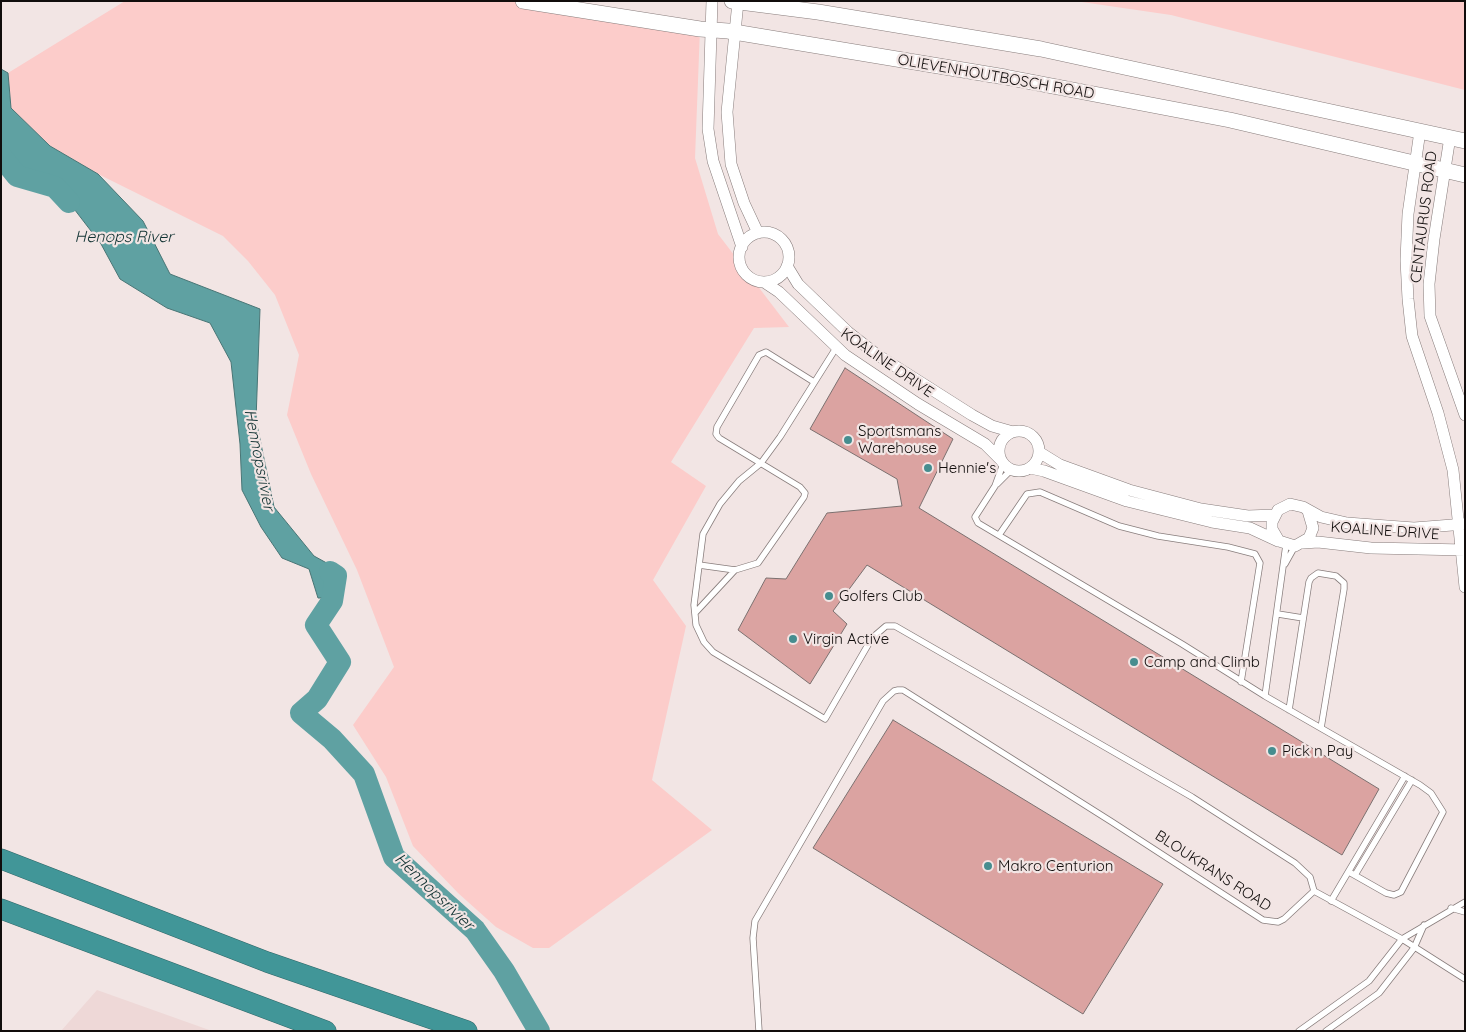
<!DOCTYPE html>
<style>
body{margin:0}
#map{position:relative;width:1466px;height:1032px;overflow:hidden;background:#f2e5e4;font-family:Quicksand,sans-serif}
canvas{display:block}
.frame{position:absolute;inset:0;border:2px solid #110d0c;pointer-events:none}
</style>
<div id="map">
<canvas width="1466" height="1032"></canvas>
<div class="frame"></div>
</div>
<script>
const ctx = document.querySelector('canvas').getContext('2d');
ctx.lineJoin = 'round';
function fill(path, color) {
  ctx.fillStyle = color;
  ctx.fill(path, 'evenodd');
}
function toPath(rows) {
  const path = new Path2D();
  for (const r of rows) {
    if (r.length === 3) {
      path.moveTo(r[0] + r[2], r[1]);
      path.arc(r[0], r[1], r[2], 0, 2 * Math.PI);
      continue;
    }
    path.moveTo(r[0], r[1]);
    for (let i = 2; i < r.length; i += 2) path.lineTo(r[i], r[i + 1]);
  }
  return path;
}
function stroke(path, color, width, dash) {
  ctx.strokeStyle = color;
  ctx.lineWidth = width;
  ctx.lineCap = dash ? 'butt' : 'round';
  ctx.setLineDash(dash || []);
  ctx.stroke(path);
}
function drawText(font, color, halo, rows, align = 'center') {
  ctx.font = font + ' Quicksand,sans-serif';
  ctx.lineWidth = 4.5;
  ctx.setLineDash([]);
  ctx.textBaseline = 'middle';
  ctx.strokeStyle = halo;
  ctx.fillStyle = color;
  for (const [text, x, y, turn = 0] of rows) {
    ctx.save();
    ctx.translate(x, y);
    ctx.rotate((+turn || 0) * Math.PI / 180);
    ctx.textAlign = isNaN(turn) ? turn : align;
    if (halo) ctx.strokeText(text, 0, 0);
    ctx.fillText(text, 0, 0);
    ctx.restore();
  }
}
const built = toPath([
 [97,990,212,1031,61,1031]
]);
const green = toPath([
 [125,1,547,1,700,29,695,158,718,234,789,327,754,328,671,462,706,486,653,580,686,626,652,780,712,830,549,948,533,948,496,927,458,893,413,846,386,777,353,725,394,667,357,570,311,474,287,415,299,355,275,295,248,261,223,236,98,174,50,146,11,108,8,73],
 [1075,1,1465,1,1465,90,1171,15]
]);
const water = toPath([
 [1,69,8,73,11,108,50,146,98,174,143,221,170,274,260,309,256,420,274,507,314,556,343,572,337,598,318,598,309,569,282,558,261,527,242,490,240,444,231,362,210,323,167,308,120,279,101,244,68,201,46,185,17,176,1,156,1,69]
]);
const river = toPath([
 [1,156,17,176,55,187,69,202],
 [330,572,336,576,332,601,316,625,340,662,317,699,301,713,332,739,364,774,394,857,475,930,504,971,539,1031]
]);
const building = toPath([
 [845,368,953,439,919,508,1379,789,1342,855,867,565,833,611,847,624,810,684,738,630,766,578,786,579,827,513,902,506,897,479,810,429,845,368],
 [893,720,1163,884,1083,1014,813,848,893,720]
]);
const lane = toPath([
 [836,348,780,437,761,463,739,481,720,504,703,534,694,605,696,625,704,642,713,652,825,719,872,638,886,626,895,626,1192,797,1295,863,1310,877,1314,891],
 [1003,464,995,486,975,517,978,523,1182,644,1265,696,1420,785,1431,793,1443,812,1401,892,1394,895,1386,893,1349,872],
 [997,484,1011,470],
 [999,535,1027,494,1040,492,1119,526,1158,536,1228,547,1255,554,1260,563,1241,682],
 [1285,564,1295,546],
 [699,565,735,570,758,563,804,497,805,493,800,487,719,438,716,434,717,427,759,355,766,352,814,382],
 [695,613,735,570],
 [1278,614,1303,618],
 [1265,696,1286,545],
 [1289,710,1309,582,1311,578,1318,573,1336,576,1344,583,1344,589,1321,728],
 [1355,875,1412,780],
 [1331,901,1405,776],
 [1451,908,1465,912],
 [759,1031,753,938,755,921,883,701,894,691,898,690,903,690,1112,822,1263,920,1278,922,1284,919,1314,891,1402,939,1465,979],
 [1299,1031,1369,981,1402,939,1465,902],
 [1326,1031,1379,993,1414,948,1424,925]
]);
const street = toPath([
 [712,1,708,129,713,161,742,247],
 [738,2,727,112,731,164,744,203,758,233],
 [1420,131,1408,214,1406,260,1408,299,1412,336,1438,413,1453,470,1465,587],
 [1450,137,1434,239,1429,284,1430,316,1465,415],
 [764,257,25],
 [787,266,798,284,848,332,876,354,972,415,992,426,1013,432],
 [764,282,779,292,845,355,918,404,985,444,1001,460],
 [1019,451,20],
 [1039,452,1060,465,1129,490,1201,509,1248,516,1274,515],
 [1030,468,1044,471,1127,501,1212,522,1250,528,1278,541],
 [1308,511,1313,528,1309,538,1295,546,1279,541,1272,529,1272,522,1278,510,1290,504,1303,507,1321,517,1347,523,1414,528,1465,524],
 [1304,543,1318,542,1371,548,1465,550]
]);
const secondary = toPath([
 [523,1,700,29,728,31,1005,77,1230,120,1465,175],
 [732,1,818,12,1041,49,1465,141]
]);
const highway = toPath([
 [1,859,267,962,467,1031],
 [1,909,326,1031]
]);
const markers = [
 [848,440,5,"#468d8f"],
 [928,468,5,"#468d8f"],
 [829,596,5,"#468d8f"],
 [793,639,5,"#468d8f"],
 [1134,662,5,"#468d8f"],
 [1272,751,5,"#468d8f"],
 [988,866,5,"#468d8f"]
];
const streetNames = [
 ["OLIEVENHOUTBOSCH ROAD",996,77,10],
 ["CENTAURUS ROAD",1424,217,-83],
 ["KOALINE DRIVE",887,363,35],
 ["KOALINE DRIVE",1385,531,4],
 ["BLOUKRANS ROAD",1213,871,33]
];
const poiNames = [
 ["Sportsmans",858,431],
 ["Warehouse",858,448],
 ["Hennie's",938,468],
 ["Golfers Club",839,596],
 ["Virgin Active",803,639],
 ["Camp and Climb",1144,662],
 ["Pick n Pay",1282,751],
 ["Makro Centurion",998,866]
];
const waterNames = [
 ["Henops River",124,237],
 ["Hennopsrivier",259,460,79],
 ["Hennopsrivier",434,892,44]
];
fill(built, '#eed8d7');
fill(green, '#fcccca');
fill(water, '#5fa1a2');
stroke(water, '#487575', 1);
stroke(river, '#5fa1a2', 22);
fill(building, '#dba3a1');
stroke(building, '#7b706f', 1);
stroke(lane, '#887d7c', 7);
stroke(street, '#887d7c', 12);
stroke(secondary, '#887d7c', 16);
stroke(highway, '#306667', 21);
stroke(lane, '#fff', 5.5);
stroke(street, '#fff', 11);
stroke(secondary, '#fff', 15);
stroke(highway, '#419698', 20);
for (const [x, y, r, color] of markers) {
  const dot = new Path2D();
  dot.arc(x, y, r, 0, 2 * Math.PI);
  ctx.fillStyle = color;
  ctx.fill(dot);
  stroke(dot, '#f2e5e4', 2);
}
drawText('15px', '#110d0c', '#f2e5e4', streetNames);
drawText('15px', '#110d0c', '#f2e5e4', poiNames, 'left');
drawText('italic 16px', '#0f3131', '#f2e5e4', waterNames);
</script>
